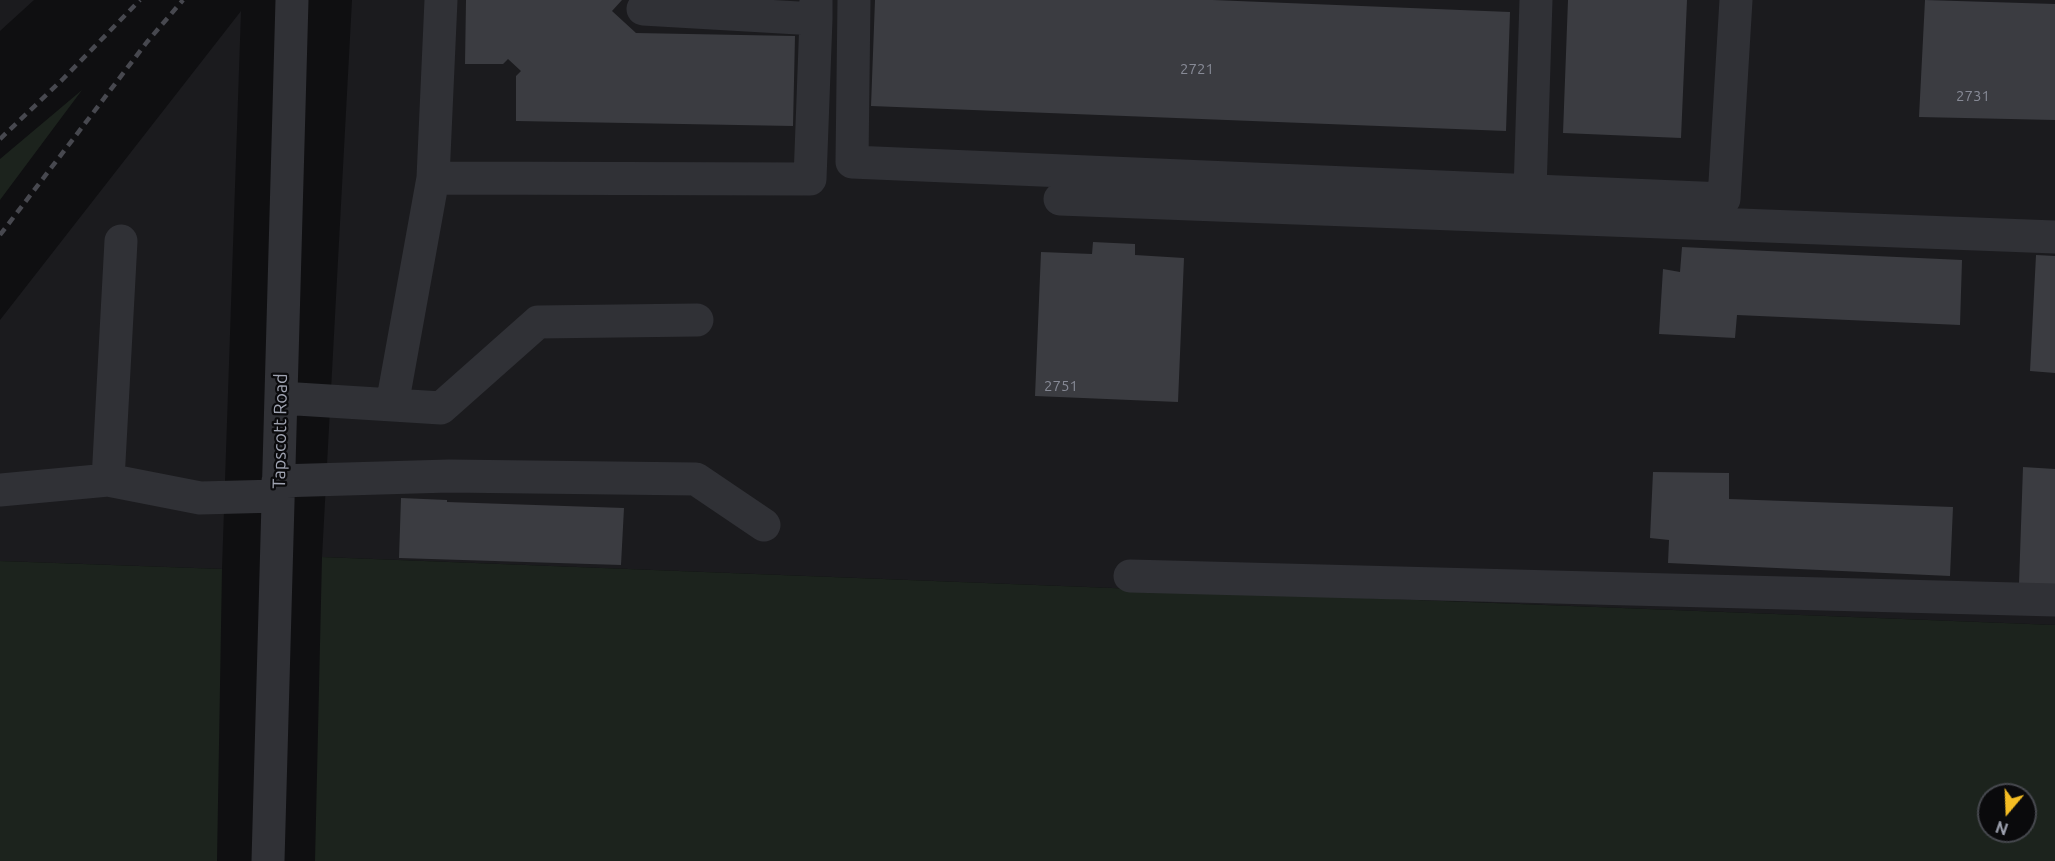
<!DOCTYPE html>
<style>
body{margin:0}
#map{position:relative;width:2055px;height:861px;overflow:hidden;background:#0f0f11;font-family:Ubuntu,sans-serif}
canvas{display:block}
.north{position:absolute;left:1977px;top:783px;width:60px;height:60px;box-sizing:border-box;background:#0a0a0c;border:2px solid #46484e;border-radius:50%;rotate:199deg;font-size:16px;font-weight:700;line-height:24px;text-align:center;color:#a0a4b2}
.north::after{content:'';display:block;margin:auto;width:21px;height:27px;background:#f5bd23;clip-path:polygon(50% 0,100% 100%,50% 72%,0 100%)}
</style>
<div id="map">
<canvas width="2055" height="861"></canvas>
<div class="north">N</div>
</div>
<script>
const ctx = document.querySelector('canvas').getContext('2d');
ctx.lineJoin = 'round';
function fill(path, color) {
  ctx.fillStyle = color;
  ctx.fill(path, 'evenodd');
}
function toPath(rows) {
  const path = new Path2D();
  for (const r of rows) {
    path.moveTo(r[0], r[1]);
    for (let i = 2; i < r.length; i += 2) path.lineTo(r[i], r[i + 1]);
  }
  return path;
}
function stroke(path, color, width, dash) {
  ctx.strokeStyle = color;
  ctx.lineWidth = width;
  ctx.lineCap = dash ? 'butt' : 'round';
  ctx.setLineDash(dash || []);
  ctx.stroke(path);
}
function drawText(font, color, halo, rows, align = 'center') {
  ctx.font = font + ' Ubuntu,sans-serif';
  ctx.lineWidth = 4.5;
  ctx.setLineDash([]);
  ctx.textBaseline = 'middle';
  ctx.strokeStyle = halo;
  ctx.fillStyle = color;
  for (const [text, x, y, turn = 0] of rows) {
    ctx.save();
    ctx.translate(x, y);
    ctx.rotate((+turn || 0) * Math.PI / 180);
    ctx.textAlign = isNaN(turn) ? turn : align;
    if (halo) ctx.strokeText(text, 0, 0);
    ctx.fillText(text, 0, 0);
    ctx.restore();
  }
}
const built = toPath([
 [0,0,34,0,0,31],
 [352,0,2055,0,2055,625,322,557],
 [241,11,222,569,0,561,0,320]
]);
const green = toPath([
 [82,90,0,200,0,159],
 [322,557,2055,625,2055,861,315,861],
 [1989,795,2025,795,2025,831,1989,831],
 [0,561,222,569,217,861,0,861]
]);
const building = toPath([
 [466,0,622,0,612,11,636,33,795,36,793,126,516,121,516,76,521,71,508,59,503,64,465,64],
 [875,0,1213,0,1510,12,1506,131,871,106],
 [1568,0,1687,0,1681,138,1563,133],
 [1925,0,2055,4,2055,120,1919,117],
 [1093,242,1135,244,1135,255,1184,258,1178,402,1035,396,1041,252,1092,254],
 [1682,247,1962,260,1960,325,1737,315,1735,338,1659,334,1663,269,1680,272],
 [2036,255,2055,256,2055,373,2030,371],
 [2023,467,2055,469,2055,587,2019,584],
 [1653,472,1729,473,1729,499,1953,507,1950,576,1668,563,1669,540,1650,538],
 [401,498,447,500,447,502,624,508,621,565,399,558]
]);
const minor = toPath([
 [854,0,852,162,1724,199,1736,0],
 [643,9,816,19,816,0],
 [433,178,810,179,816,19],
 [1530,191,1536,0],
 [1060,199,2055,237],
 [281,398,441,408,538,322,697,320],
 [392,405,433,178,441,0],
 [108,480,121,241],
 [278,481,449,476,696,479,764,525],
 [0,490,108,480,200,498,278,496],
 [1130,576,2055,600],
 [268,861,292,0]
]);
const rail = toPath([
 [0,139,62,80,140,0],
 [0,235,147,42,183,0]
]);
const numberNames = [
 ["2721",1197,69],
 ["2731",1973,96],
 ["2751",1061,386]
];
const streetNames = [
 ["Tapscott Road",280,431,-89]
];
fill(built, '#1b1b1e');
fill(green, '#1c231d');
fill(building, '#3b3c41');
stroke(minor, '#303136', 33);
stroke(rail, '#47484f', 4.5, [8, 6]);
drawText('15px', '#878a96', null, numberNames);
drawText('18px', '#a0a4b2', '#0a0a0c', streetNames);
</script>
